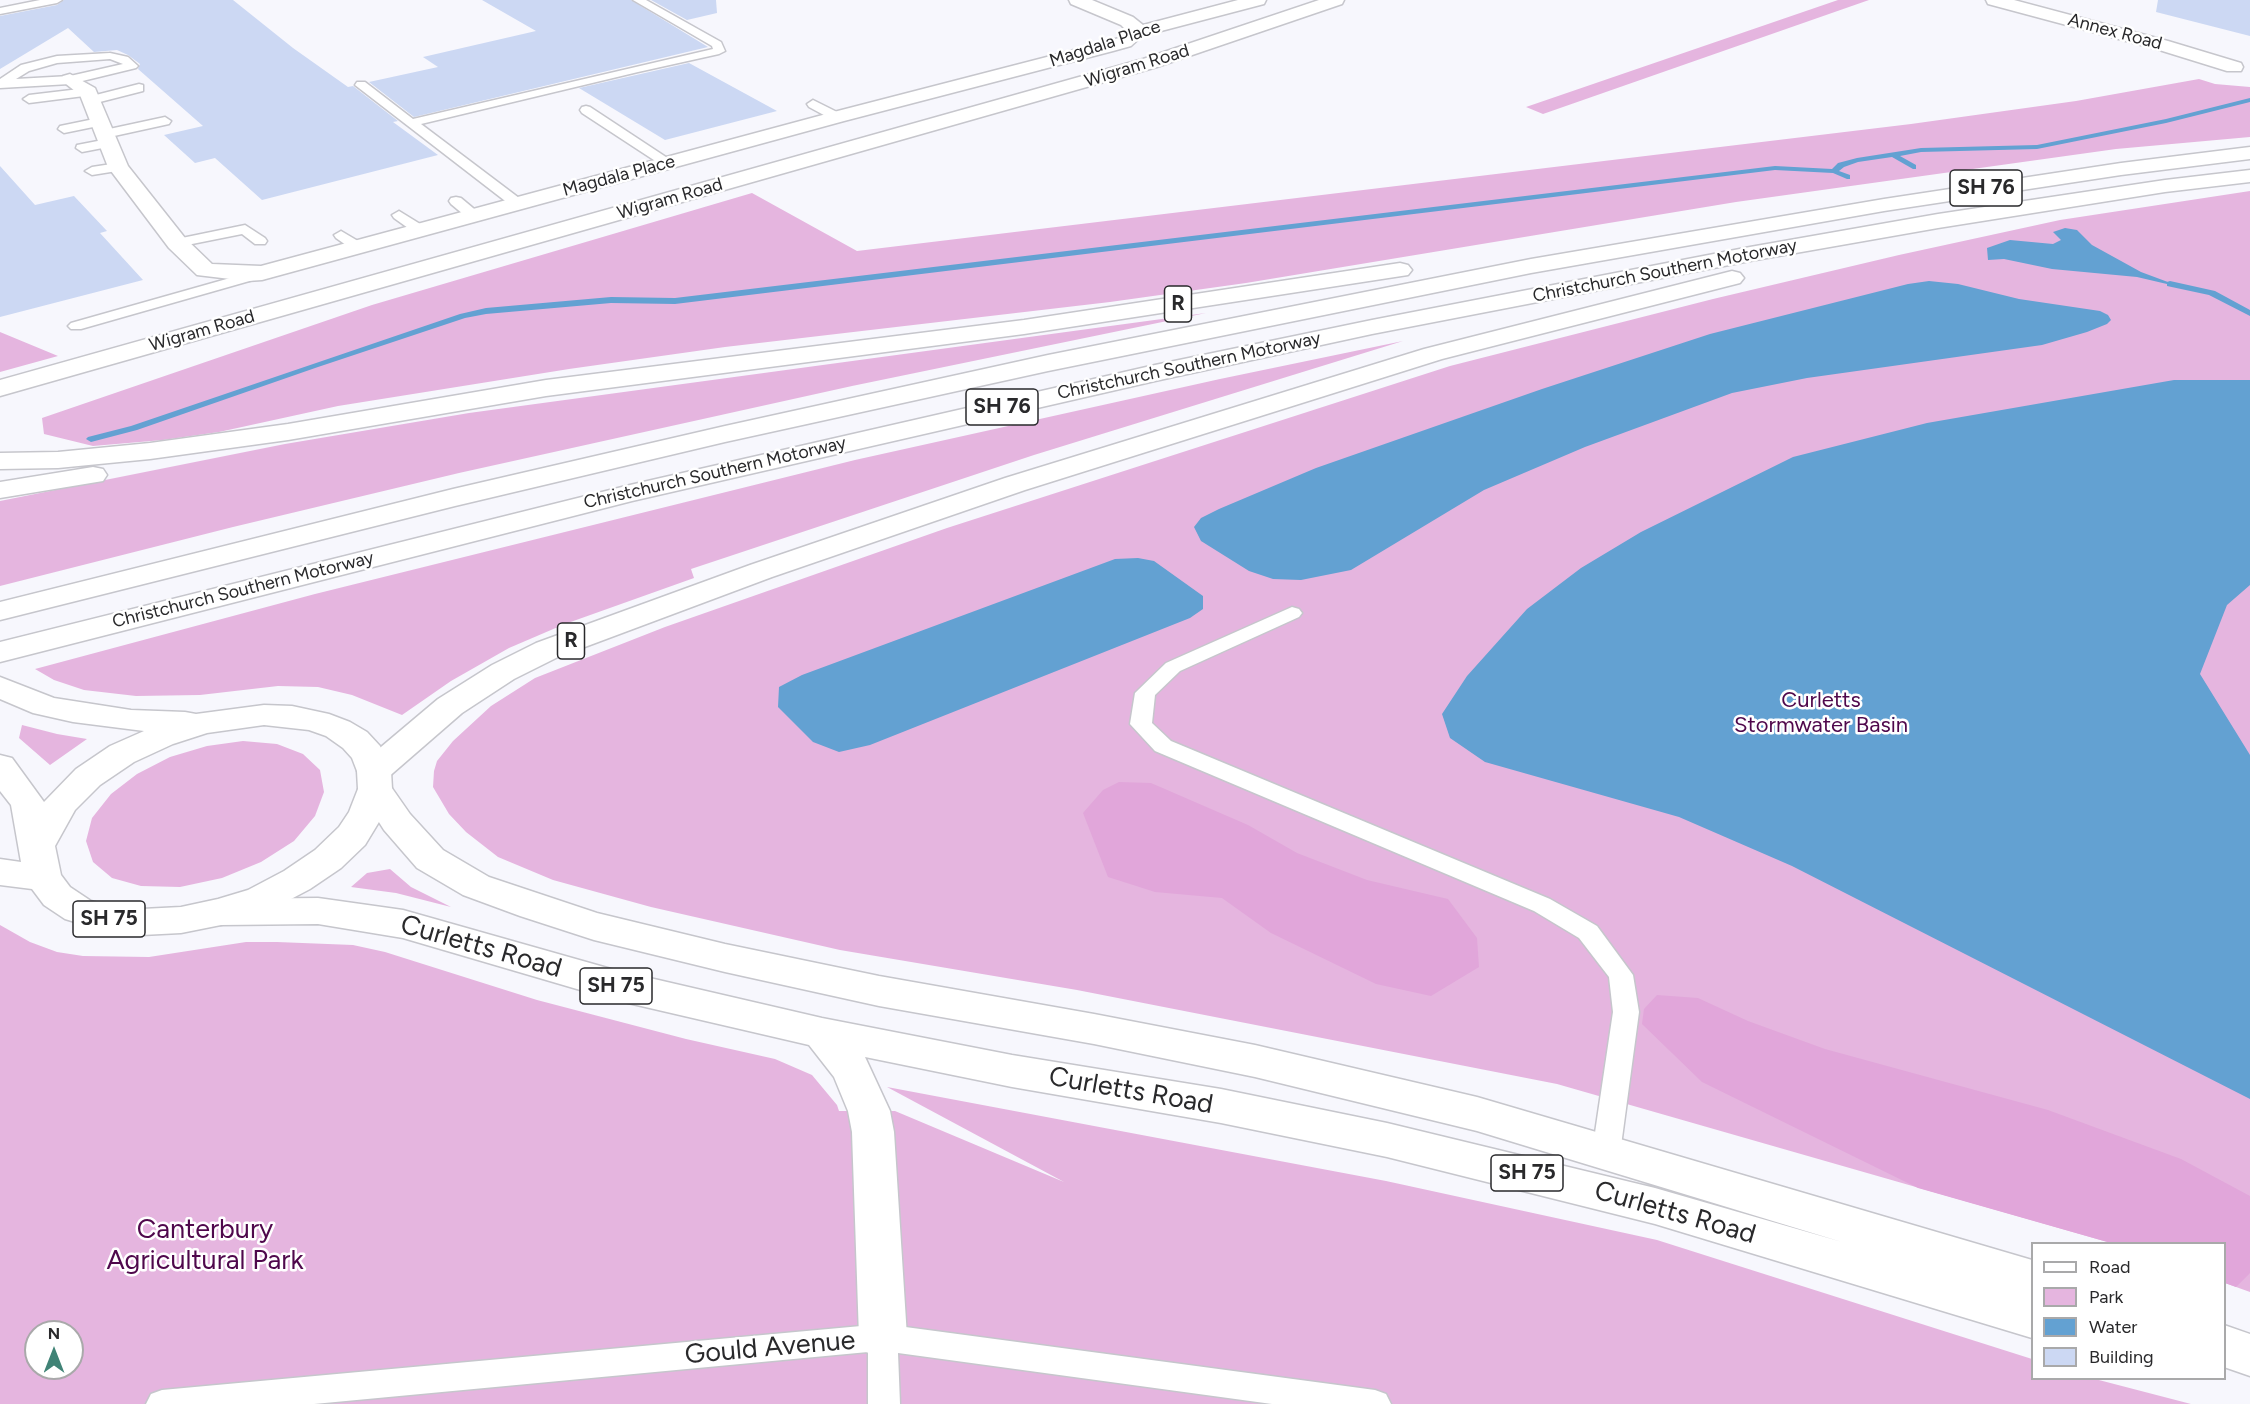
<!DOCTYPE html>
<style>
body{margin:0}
#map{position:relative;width:2250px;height:1404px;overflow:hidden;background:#f7f7fd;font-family:Figtree,sans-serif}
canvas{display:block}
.legend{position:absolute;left:2031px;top:1242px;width:195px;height:138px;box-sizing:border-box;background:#fff;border:2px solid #a9a9aa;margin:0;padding:8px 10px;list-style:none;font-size:18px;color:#29292b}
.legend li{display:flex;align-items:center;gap:12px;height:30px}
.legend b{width:30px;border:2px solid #a9a9aa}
.north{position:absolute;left:24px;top:1320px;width:60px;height:60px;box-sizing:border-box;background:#fff;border:2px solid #a9a9aa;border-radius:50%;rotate:0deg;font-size:16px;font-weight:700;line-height:24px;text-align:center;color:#29292b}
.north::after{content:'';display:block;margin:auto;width:21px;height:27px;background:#408376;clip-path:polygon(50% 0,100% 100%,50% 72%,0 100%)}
</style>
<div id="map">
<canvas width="2250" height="1404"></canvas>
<ul class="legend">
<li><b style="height:8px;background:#fff"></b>Road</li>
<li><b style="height:16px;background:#e5b5df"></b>Park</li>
<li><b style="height:16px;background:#63a1d2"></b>Water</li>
<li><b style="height:16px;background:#ccd8f3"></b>Building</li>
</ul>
<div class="north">N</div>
</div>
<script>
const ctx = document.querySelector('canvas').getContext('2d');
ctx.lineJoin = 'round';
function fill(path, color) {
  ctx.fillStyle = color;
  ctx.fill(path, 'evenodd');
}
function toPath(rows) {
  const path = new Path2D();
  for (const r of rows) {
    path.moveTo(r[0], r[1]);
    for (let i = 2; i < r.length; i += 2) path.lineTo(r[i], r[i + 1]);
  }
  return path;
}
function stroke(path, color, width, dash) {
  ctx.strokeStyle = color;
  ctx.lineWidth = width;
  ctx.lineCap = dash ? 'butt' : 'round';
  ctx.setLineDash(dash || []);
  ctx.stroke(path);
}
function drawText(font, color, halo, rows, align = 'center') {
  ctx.font = font + ' Figtree,sans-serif';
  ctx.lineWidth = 5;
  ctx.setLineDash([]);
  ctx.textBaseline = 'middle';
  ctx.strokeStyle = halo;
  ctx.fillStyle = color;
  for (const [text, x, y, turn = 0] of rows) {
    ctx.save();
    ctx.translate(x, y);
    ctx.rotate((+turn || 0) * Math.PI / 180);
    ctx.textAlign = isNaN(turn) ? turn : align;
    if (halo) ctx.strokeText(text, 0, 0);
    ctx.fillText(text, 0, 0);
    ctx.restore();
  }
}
const green = toPath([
 [1838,0,1869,0,1543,114,1526,107],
 [2199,79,2215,84,2250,87,2250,137,2116,149,1736,202,1246,283,1110,302,725,347,569,369,338,406,219,432,163,440,93,446,44,434,42,418,372,305,752,193,857,251,1911,124,2076,101],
 [2250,191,2250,1292,2225,1283,2224,1244,2111,1243,1557,1084,1077,990,840,950,651,907,553,880,498,857,466,832,449,814,433,787,434,771,437,761,453,741,491,706,535,678,665,627,947,528,1450,366,1713,299,1899,255,2060,220],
 [1206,313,852,386,459,473,233,527,0,586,0,501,285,444,469,413],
 [0,332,58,356,0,372],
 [1403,341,1034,455,691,569,694,578,565,624,509,648,451,681,402,715,352,695,318,687,278,686,200,695,136,696,84,690,54,680,35,669,315,594,855,460,1220,379],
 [22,725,57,734,87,739,50,765,19,738],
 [243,741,277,744,303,754,320,770,324,792,315,816,294,841,261,862,222,878,180,887,141,886,112,878,93,862,86,841,92,818,111,794,137,774,170,757,207,746],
 [390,869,411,887,451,907,396,893,351,887,367,873],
 [0,925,30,942,57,952,83,956,149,957,246,942,277,942,353,945,385,952,537,1000,686,1039,775,1059,812,1075,837,1105,839,1111,895,1111,1064,1182,887,1087,1386,1181,1657,1240,2032,1359,2032,1378,2095,1379,2191,1404,0,1404],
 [36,1332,72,1332,72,1368,36,1368]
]);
const forest = toPath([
 [1119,782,1151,783,1248,825,1297,853,1367,880,1448,899,1477,938,1479,967,1431,996,1376,984,1271,933,1222,898,1155,892,1108,877,1083,813,1103,790],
 [1657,995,1698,998,1748,1021,1825,1049,2048,1110,2181,1159,2250,1196,2250,1273,2236,1287,2225,1283,2224,1244,2111,1243,1918,1188,1702,1082,1642,1024,1644,1009]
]);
const water = toPath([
 [2065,228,2077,230,2092,245,2141,272,2184,288,2137,277,2052,269,2004,259,1988,260,1987,248,2010,240,2053,244,2061,240,2053,232],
 [1929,281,1958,284,2019,299,2100,311,2108,315,2111,320,2107,324,2087,332,2042,345,1807,378,1732,393,1585,447,1484,490,1351,570,1301,580,1273,579,1249,571,1201,541,1194,527,1201,518,1219,509,1316,468,1542,389,1710,334,1908,284],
 [2174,380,2250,380,2250,585,2227,605,2200,674,2250,755,2250,1099,1792,866,1679,817,1485,762,1450,738,1442,714,1467,676,1527,609,1581,568,1641,532,1793,457,1927,423],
 [1138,558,1154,561,1203,596,1203,609,1190,618,870,745,839,752,813,742,778,707,779,687,802,675,1115,559]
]);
const stream = toPath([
 [2250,98,2250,102,2166,123,2037,149,1921,152,1900,156,1916,165,1916,169,1913,169,1892,157,1858,162,1844,167,1839,171,1850,175,1850,179,1847,179,1833,173,1775,170,675,304,611,303,486,314,465,318,318,367,137,430,91,442,86,439,88,437,131,426,460,314,486,308,611,297,675,298,1775,166,1832,169,1838,163,1857,158,1921,148,2037,145,2166,119,2250,98],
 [2170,281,2215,291,2250,310,2250,316,2209,295,2167,286,2167,282,2170,281]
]);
const building = toPath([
 [64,0,233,0,293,48,348,87,353,86,398,121,393,122,438,155,262,200,215,158,195,163,164,135,203,126,138,69,140,64,128,55,117,50,94,52,68,28,0,69,0,16,57,5],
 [482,0,631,0,708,47,414,117,369,82,438,67,423,57,536,31],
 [651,0,716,0,717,13,687,20],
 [2158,0,2250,0,2250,36,2156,12],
 [689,63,777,111,665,140,579,88],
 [0,166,35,205,74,196,107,231,100,233,143,280,0,317]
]);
const service = toPath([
 [40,0,62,0,57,3,0,14,0,8,40,0],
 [633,0,646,0,721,42,725,51,719,54,638,72,421,124,523,201,525,204,523,207,513,207,355,85,357,82,365,82,413,119,713,49,712,46,633,0],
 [110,53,128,57,138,66,136,68,70,84,0,88,0,79,21,65,57,56,110,53],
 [110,59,123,64,70,76,16,79,29,71,57,63,110,59],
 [139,84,143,85,143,91,92,104,86,100,88,97,139,84],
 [88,88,94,92,92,95,29,103,23,99,29,95,88,88],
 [813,100,841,114,843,117,841,120,833,120,809,107,807,104,813,100],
 [586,106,590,107,675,163,673,166,663,166,582,113,580,110,582,107,586,106],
 [165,117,171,121,169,124,105,138,99,134,100,131,165,117],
 [99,118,103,119,105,122,103,125,64,133,58,129,60,126,99,118],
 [108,139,114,143,113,146,82,152,76,148,77,145,108,139],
 [118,163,123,164,125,167,123,170,92,175,85,171,92,167,118,163],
 [456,197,461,198,479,213,481,216,479,219,469,219,451,204,449,201,451,198,456,197],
 [399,211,425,227,427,230,425,233,415,233,394,218,392,215,399,211],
 [245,225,265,238,267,241,265,244,255,244,242,234,177,247,170,243,177,239,245,225],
 [341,231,363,244,365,247,363,250,353,250,336,238,334,235,341,231],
 [262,269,269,273,267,276,81,329,71,329,68,326,71,323,262,269],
 [1292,607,1299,609,1302,613,1299,617,1180,671,1155,695,1152,723,1171,741,1550,899,1597,926,1633,975,1639,1012,1620,1153,1616,1161,1606,1164,1596,1161,1592,1153,1613,1012,1609,977,1579,938,1534,911,1155,751,1130,724,1135,693,1166,663,1292,607],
 [883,1324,1375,1390,1386,1394,1391,1404,1272,1404,898,1353,900,1404,868,1404,868,1352,314,1404,146,1404,151,1394,162,1390,883,1324]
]);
const minor = toPath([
 [1069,0,1092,0,1133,17,1143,25,1238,0,1266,0,1264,4,1142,36,1131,46,1113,51,844,121,262,280,247,281,197,275,169,248,108,167,80,95,61,80,63,76,70,74,95,88,128,166,185,238,212,264,261,266,830,113,1101,43,1119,38,1127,31,1121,25,1071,4,1069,0],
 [1986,0,2014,0,2168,41,2241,63,2243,67,2241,71,2227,71,2156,49,1988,4,1986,0]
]);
const secondary = toPath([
 [1319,0,1344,0,1342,4,1157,67,0,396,0,380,1143,59,1319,0]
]);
const primary = toPath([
 [375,778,387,781,410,814,443,850,489,877,597,913,725,944,879,976,1094,1014,1255,1045,1477,1097,2032,1260,2032,1338,1655,1224,1387,1157,1221,1123,1012,1087,865,1057,890,1111,894,1132,907,1337,900,1352,883,1358,866,1352,859,1337,852,1132,848,1111,834,1077,809,1045,611,999,403,938,318,924,221,925,208,921,202,912,208,903,221,899,318,898,403,910,611,969,822,1018,1012,1055,1221,1089,1387,1123,1655,1188,1842,1242,1477,1131,1255,1077,1094,1044,879,1006,725,972,594,940,520,916,463,895,417,868,384,830,358,789,363,781,375,778],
 [2224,1325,2250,1334,2250,1376,2224,1367,2224,1325]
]);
const trunk = toPath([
 [0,677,54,698,131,710,185,712,196,714,264,705,292,706,329,714,350,722,367,732,380,746,391,771,392,789,385,812,365,845,341,868,310,889,274,908,221,925,181,933,142,935,108,932,65,919,44,905,32,889,0,885,0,859,21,862,11,805,0,791,0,755,12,758,44,802,76,769,110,746,144,731,73,722,33,713,0,699,0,677],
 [264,725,309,730,326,736,343,748,352,758,357,771,358,789,349,812,339,827,315,850,284,871,248,890,218,899,181,907,142,909,108,906,91,901,70,887,61,875,55,846,75,810,100,785,134,762,173,744,207,733,264,725]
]);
const motorway = toPath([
 [2250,147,2250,159,2121,175,1884,211,1531,273,1048,371,725,442,455,506,0,620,0,602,453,489,725,426,1048,355,1531,259,1884,199,2121,163,2250,147],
 [2250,170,2250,182,2165,192,1938,228,1750,261,1372,334,1155,381,632,501,0,662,0,642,630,485,1155,365,1372,320,1750,247,1938,214,2165,180,2250,170],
 [1400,263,1408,265,1412,270,1408,275,1024,334,546,396,288,440,150,459,58,468,0,469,0,453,58,452,150,443,288,424,546,380,1024,320,1400,263],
 [1732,271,1740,273,1744,278,1740,283,1442,359,1025,490,772,577,558,657,514,679,462,713,386,779,374,782,362,779,357,771,362,763,438,699,492,665,536,643,750,565,1005,478,1424,349,1732,271],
 [93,467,103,469,107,475,103,481,0,498,0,482,93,467]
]);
const farStreetnames = [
 ["Annex Road",2115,32,15],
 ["Magdala Place",1105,44,-18],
 ["Wigram Road",1137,66,-17],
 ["Magdala Place",619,176,-15],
 ["Wigram Road",670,199,-16],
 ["Christchurch Southern Motorway",1665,271,-11],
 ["Wigram Road",202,331,-16],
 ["Christchurch Southern Motorway",1189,366,-12],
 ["Christchurch Southern Motorway",715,473,-13],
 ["Christchurch Southern Motorway",243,590,-14]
];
const shields = [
 [1986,188,72],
 [1178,304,27],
 [1002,407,72],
 [571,641,27],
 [109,919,72],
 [616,986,72],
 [1527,1173,72]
];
const shieldNames = [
 ["SH 76",1986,188],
 ["R",1178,304],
 ["SH 76",1002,407],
 ["R",571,641],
 ["SH 75",109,919],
 ["SH 75",616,986],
 ["SH 75",1527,1173]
];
const parkNames = [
 ["Curletts",1821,701],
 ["Stormwater Basin",1821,726]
];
const nearStreetnames = [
 ["Curletts Road",481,947,16],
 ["Curletts Road",1131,1091,10],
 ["Curletts Road",1675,1213,16],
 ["Gould Avenue",770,1348,-5]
];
const nearParknames = [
 ["Canterbury",205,1230],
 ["Agricultural Park",205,1261]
];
fill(green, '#e5b5df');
fill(forest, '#e1a6da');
fill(water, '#63a1d2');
fill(stream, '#63a1d2');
fill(building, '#ccd8f3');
stroke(service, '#c6c6cc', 3);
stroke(minor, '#c6c6cc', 3);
stroke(secondary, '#c6c6cc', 3);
stroke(primary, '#c6c6cc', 3);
stroke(trunk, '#c6c6cc', 3);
stroke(motorway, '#c6c6cc', 3);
fill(service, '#fff');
fill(minor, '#fff');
fill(secondary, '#fff');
fill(primary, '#fff');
fill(trunk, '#fff');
fill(motorway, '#fff');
drawText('18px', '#29292b', '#fff', farStreetnames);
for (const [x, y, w] of shields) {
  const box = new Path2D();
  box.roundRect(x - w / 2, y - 18, w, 36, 4.5);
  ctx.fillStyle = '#fff';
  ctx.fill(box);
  stroke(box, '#29292b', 1.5);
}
drawText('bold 21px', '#29292b', null, shieldNames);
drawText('22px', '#4f084c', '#fff', parkNames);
drawText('27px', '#29292b', '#fff', nearStreetnames);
drawText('27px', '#4f084c', '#fff', nearParknames);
</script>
